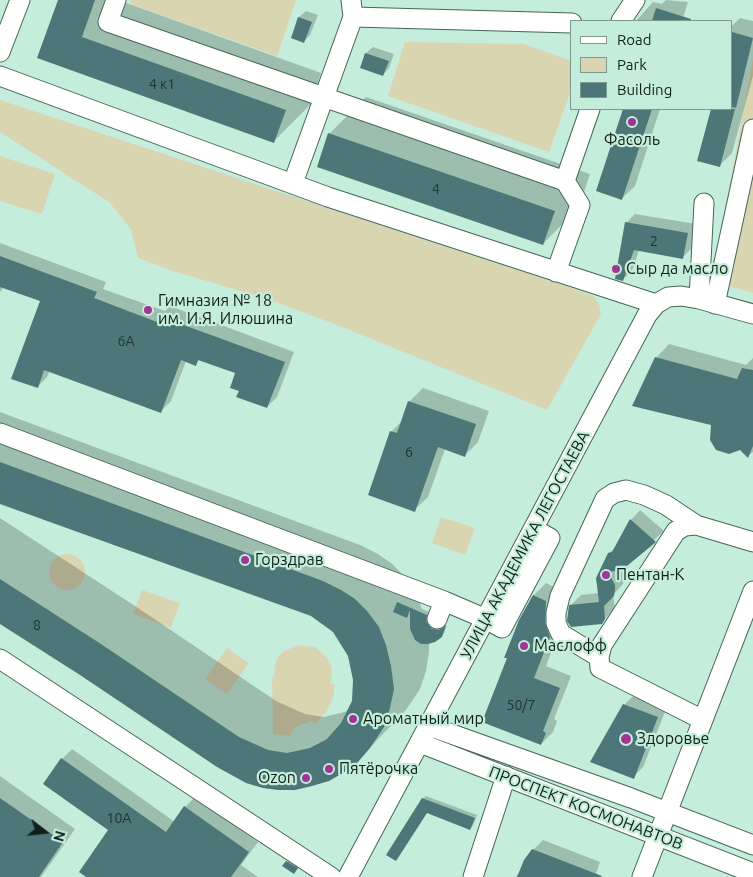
<!DOCTYPE html>
<meta charset="utf-8">
<style>
body{margin:0}
#map{position:relative;width:753px;height:877px;overflow:hidden;background:#c5eddb;font-family:Ubuntu,sans-serif}
canvas{display:block}
.legend{position:absolute;left:570px;top:20px;width:162px;height:90px;box-sizing:border-box;background:#c5eddb;border:1px solid #7d9b8d;margin:0;padding:6px 9px;list-style:none;font-size:15px;color:#111f19}
.legend li{display:flex;align-items:center;gap:10px;height:25px}
.legend b{width:25px;border:1px solid #7d9b8d}
.north{position:absolute;left:20px;top:807px;width:50px;height:50px;-webkit-text-stroke:4px #c5eddb;paint-order:stroke;rotate:106deg;font-size:14px;font-weight:700;line-height:20px;text-align:center;color:#111f19}
.north::after{content:'';display:block;margin:auto;width:18px;height:22px;background:#111f19;clip-path:polygon(50% 0,100% 100%,50% 72%,0 100%)}
</style>
<div id="map">
<canvas width="753" height="877"></canvas>
<ul class="legend">
<li><b style="height:6px;background:#fff"></b>Road</li>
<li><b style="height:14px;background:#dad5b1"></b>Park</li>
<li><b style="height:14px;background:#4c7678"></b>Building</li>
</ul>
<div class="north">N</div>
</div>
<script>
const ctx = document.querySelector('canvas').getContext('2d');
ctx.lineJoin = 'round';
function fill(path, color) {
  ctx.fillStyle = color;
  ctx.fill(path, 'evenodd');
}
function toPath(rows) {
  const path = new Path2D();
  for (const r of rows) {
    if (r.length === 3) {
      path.moveTo(r[0] + r[2], r[1]);
      path.arc(r[0], r[1], r[2], 0, 2 * Math.PI);
      continue;
    }
    path.moveTo(r[0], r[1]);
    for (let i = 2; i < r.length; i += 2) path.lineTo(r[i], r[i + 1]);
  }
  return path;
}
function stroke(path, color, width, dash) {
  ctx.strokeStyle = color;
  ctx.lineWidth = width;
  ctx.lineCap = dash ? 'butt' : 'round';
  ctx.setLineDash(dash || []);
  ctx.stroke(path);
}
function drawText(font, color, halo, rows, align = 'center') {
  ctx.font = font + ' Ubuntu,sans-serif';
  ctx.lineWidth = 4.5;
  ctx.setLineDash([]);
  ctx.textBaseline = 'middle';
  ctx.strokeStyle = halo;
  ctx.fillStyle = color;
  for (const [text, x, y, turn = 0] of rows) {
    ctx.save();
    ctx.translate(x, y);
    ctx.rotate((+turn || 0) * Math.PI / 180);
    ctx.textAlign = isNaN(turn) ? turn : align;
    if (halo) ctx.strokeText(text, 0, 0);
    ctx.fillText(text, 0, 0);
    ctx.restore();
  }
}
const green = toPath([
 [131,0,296,0,277,56,130,4],
 [405,42,524,44,572,61,572,88,549,152,388,96],
 [753,59,753,293,712,281],
 [0,100,565,286,593,296,599,304,601,314,547,410,337,325,268,299,173,271,138,258,131,229,109,202,0,132],
 [0,156,55,174,42,214,0,201],
 [441,517,475,528,465,555,432,543],
 [67,572,18],
 [142,590,180,603,171,628,133,614],
 [299,645,315,647,327,658,331,666,332,674,330,684,335,685,333,698,325,713,315,724,312,721,295,727,290,736,273,734,272,677,274,677,275,665,278,657,284,651],
 [227,648,249,663,227,694,205,679]
]);
const shadow = toPath([
 [59,0,118,0,321,73,310,105,274,141,39,57],
 [666,0,688,2,682,21,636,21,653,2,662,4],
 [306,11,318,15,310,35,304,41,292,37,299,17],
 [740,18,753,21,753,76,732,153,719,166,698,160,712,109,732,109,732,26],
 [373,47,394,54,389,68,383,75,361,67,366,53],
 [366,97,590,174,579,207,543,244,329,134],
 [624,109,660,109,635,186,622,198,598,190],
 [635,214,696,224,692,248,683,257,639,250,632,271,622,280,626,223],
 [0,243,106,282,103,289,165,311,170,306,294,352,277,397,267,407,240,390,237,372,200,359,196,364,186,361,171,401,161,411,50,370,47,377,37,387,41,301,4,287,0,292],
 [669,344,746,365,753,358,753,452,748,456,712,424,656,358],
 [423,388,489,411,478,442,465,455,445,449,428,497,414,510,391,432,403,420,410,401],
 [0,412,360,545,378,554,391,563,403,575,415,591,422,609,429,612,428,618,436,627,443,628,447,625,444,633,441,636,429,643,429,652,426,671,420,689,406,710,357,761,295,788,0,622,0,518,138,608,276,701,305,714,324,717,348,711,353,702,355,680,349,655,334,631,311,615,0,502],
 [640,510,664,531,621,569,624,580,623,584,613,595,615,608,602,622,571,605,581,595,599,593,609,553,617,546,631,520],
 [546,583,558,589,562,624,546,666,571,676,554,719,557,721,553,732,541,744,484,721,534,595],
 [634,695,667,707,643,767,633,777,624,705],
 [72,749,175,822,185,807,195,797,258,842,241,865,258,877,89,877,110,830,45,784,62,759],
 [0,776,75,829,41,877,0,877],
 [426,796,477,815,473,826,470,829,427,812,396,860,423,799],
 [543,840,600,862,595,877,516,877,533,850],
 [290,859,300,865,296,870,287,862]
]);
const building = toPath([
 [58,0,95,0,82,37,286,110,274,143,37,58],
 [656,8,691,19,691,21,652,21],
 [298,17,312,22,304,43,291,38],
 [732,32,753,38,736,108,732,107],
 [365,53,389,61,383,76,360,68],
 [623,109,652,109,622,200,596,191],
 [711,109,735,109,720,167,697,161],
 [328,133,555,211,543,245,317,167],
 [625,222,688,233,683,259,634,250,623,281,615,279],
 [0,256,97,292,94,298,157,322,159,316,285,362,267,408,236,397,239,391,230,388,235,373,198,360,196,366,181,360,161,413,44,370,38,388,11,379,40,301,0,287],
 [655,357,737,379,742,368,753,370,753,446,748,458,740,450,729,454,716,450,710,440,711,425,632,406],
 [408,401,476,424,465,457,438,447,415,512,368,495,390,431,397,433],
 [0,462,323,581,341,590,355,599,367,611,379,627,386,645,391,666,394,689,390,708,384,727,370,748,358,762,343,773,329,781,312,786,295,790,278,790,263,788,246,783,217,767,80,675,0,624,0,579,101,644,239,737,268,750,287,753,310,748,327,739,341,723,352,701,353,680,348,656,333,632,311,616,0,504],
 [630,519,656,542,622,570,608,572,615,585,615,590,614,596,604,606,605,619,602,624,571,627,567,621,569,605,599,602,596,578,608,553,612,552],
 [533,595,546,601,545,623,550,637,534,678,560,688,543,731,546,733,541,745,482,722,507,658,504,658,519,620],
 [397,602,427,615,426,621,429,626,432,629,439,630,446,625,442,637,435,642,428,644,421,644,415,640,410,629,410,610,407,618,393,612],
 [623,704,658,717,634,779,590,762],
 [61,758,166,832,184,806,249,852,231,877,86,877,79,872,108,830,43,784],
 [0,798,63,842,39,877,0,877],
 [422,798,475,818,470,830,427,813,396,861,386,855],
 [532,849,602,876,601,877,517,877,524,860],
 [286,861,298,868,294,874,282,866]
]);
const minor = toPath([
 [116,0,108,22,565,181],
 [353,17,572,23],
 [621,21,635,0],
 [0,52,20,0],
 [0,76,328,197,656,304],
 [293,183,353,17,351,0],
 [556,272,580,205,565,181,590,109],
 [699,299,704,203],
 [715,304,753,129],
 [0,433,444,601,486,619,502,628,550,538,534,529],
 [437,619,444,601],
 [599,657,561,634,556,623,556,613,560,596,605,499,614,493,626,490,644,495,666,505,696,525],
 [0,659,331,877],
 [703,720,600,668,599,657,602,645,676,531,685,526,696,525,753,542],
 [429,726,631,798,753,845],
 [420,743,753,873],
 [348,877,647,315,656,304,668,297,681,296,699,299,753,314],
 [473,877,506,776],
 [642,877,753,591]
]);
const markers = [
 [632,122,5,"#a03596"],
 [616,269,5,"#a03596"],
 [148,310,5,"#a03596"],
 [245,560,5,"#a03596"],
 [606,575,5,"#a03596"],
 [524,646,5,"#a03596"],
 [353,719,5,"#a03596"],
 [626,739,6,"#a03596"],
 [329,769,5,"#a03596"],
 [306,778,5,"#a03596"]
];
const numberNames = [
 ["4 к1",162,84],
 ["4",436,189],
 ["2",654,241],
 ["6А",126,341],
 ["6",409,452],
 ["8",37,625],
 ["50/7",521,705],
 ["10А",119,818]
];
const poiNames = [
 ["Фасоль",632,140,"center"],
 ["Сыр да масло",626,269],
 ["Гимназия № 18",158,301],
 ["им. И.Я. Илюшина",158,319],
 ["Горздрав",255,560],
 ["Пентан-К",616,575],
 ["Маслофф",534,646],
 ["Ароматный мир",363,719],
 ["Здоровье",637,739],
 ["Пятёрочка",339,769],
 ["Ozon",296,778,"right"]
];
const streetNames = [
 ["УЛИЦА АКАДЕМИКА ЛЕГОСТАЕВА",525,545,-62],
 ["ПРОСПЕКТ КОСМОНАВТОВ",586,808,21]
];
fill(green, '#dad5b1');
fill(shadow, '#0003');
fill(building, '#4c7678');
stroke(minor, '#436758', 21);
stroke(minor, '#fff', 19);
for (const [x, y, r, color] of markers) {
  const dot = new Path2D();
  dot.arc(x, y, r, 0, 2 * Math.PI);
  ctx.fillStyle = color;
  ctx.fill(dot);
  stroke(dot, '#c5eddb', 2);
}
drawText('14px', '#203531', null, numberNames);
drawText('16px', '#111f19', '#c5eddb', poiNames, 'left');
drawText('16px', '#111f19', '#c5eddb', streetNames);
</script>
